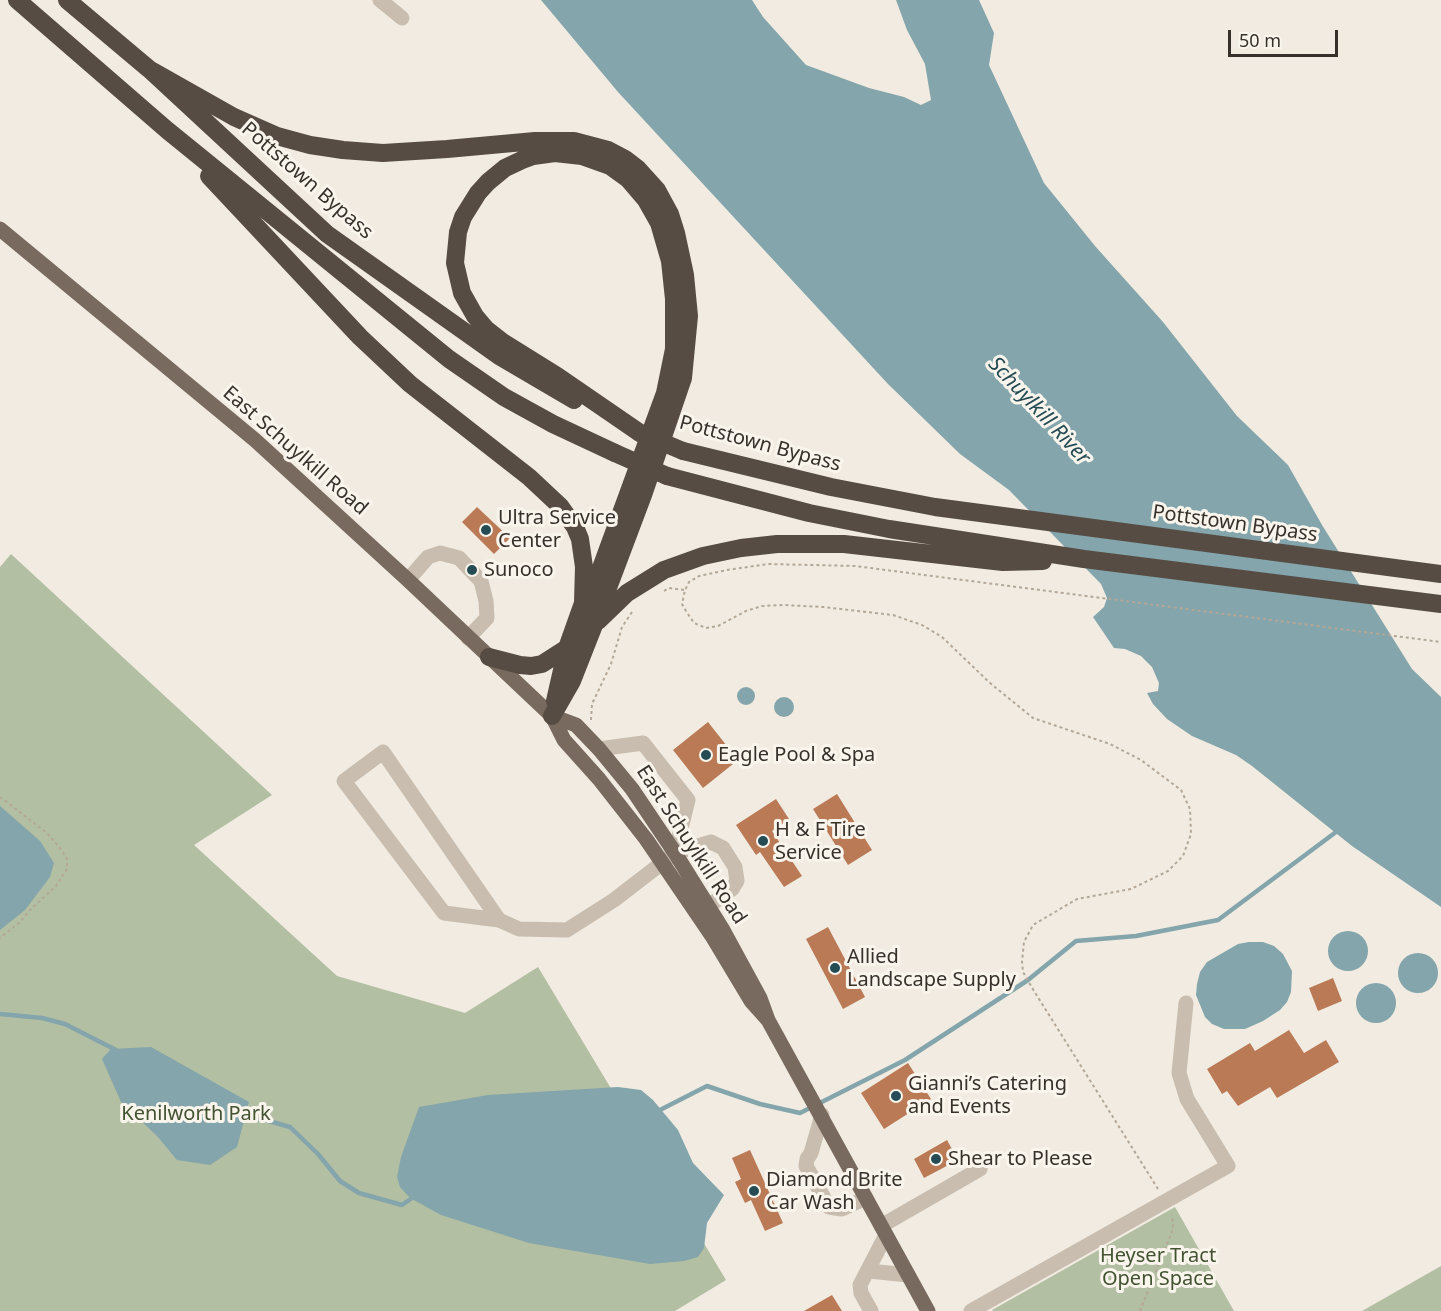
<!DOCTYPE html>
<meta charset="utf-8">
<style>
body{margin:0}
#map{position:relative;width:1441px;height:1311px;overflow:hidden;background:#f1ebe1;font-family:"Noto Sans",sans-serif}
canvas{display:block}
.scale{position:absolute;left:1228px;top:30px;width:110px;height:27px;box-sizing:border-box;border:3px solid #38312b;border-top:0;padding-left:8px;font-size:18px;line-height:21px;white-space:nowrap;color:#38312b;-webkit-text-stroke:4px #f9f5ed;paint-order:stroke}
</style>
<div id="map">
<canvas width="1441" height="1311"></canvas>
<div class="scale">50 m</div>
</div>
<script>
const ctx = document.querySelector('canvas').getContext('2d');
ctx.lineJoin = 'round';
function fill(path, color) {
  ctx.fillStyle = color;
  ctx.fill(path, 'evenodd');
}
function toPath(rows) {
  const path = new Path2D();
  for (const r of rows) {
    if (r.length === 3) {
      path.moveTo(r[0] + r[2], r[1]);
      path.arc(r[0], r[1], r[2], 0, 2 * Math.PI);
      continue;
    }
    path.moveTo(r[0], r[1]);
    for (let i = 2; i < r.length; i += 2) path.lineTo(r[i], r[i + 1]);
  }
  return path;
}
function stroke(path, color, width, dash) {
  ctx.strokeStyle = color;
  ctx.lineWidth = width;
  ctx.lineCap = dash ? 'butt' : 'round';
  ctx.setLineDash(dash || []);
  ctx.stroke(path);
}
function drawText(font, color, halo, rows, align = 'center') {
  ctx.font = font + ' "Noto Sans",sans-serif';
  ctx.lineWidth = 6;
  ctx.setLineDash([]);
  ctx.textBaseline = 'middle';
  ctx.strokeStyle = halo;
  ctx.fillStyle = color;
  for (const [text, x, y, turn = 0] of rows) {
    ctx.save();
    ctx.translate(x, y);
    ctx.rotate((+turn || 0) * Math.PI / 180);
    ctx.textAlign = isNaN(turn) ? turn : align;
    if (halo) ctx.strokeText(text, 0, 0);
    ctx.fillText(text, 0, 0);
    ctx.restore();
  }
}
const green = toPath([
 [11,554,272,795,194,845,337,976,465,1013,538,967,726,1280,675,1311,0,1311,0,567],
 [1175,1207,1234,1311,993,1311,992,1310],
 [1441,1266,1441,1311,1362,1311]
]);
const water = toPath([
 [541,0,752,0,763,17,806,65,869,88,904,97,921,105,931,100,925,64,907,30,896,0,979,0,994,33,989,65,1044,183,1095,246,1163,322,1237,416,1288,465,1322,525,1412,669,1441,697,1441,907,1352,846,1252,766,1236,755,1192,736,1167,719,1153,704,1147,693,1158,691,1159,683,1152,667,1141,656,1125,649,1114,648,1093,617,1104,607,1107,598,1101,584,1009,490,960,454,888,384,618,92],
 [746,696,9],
 [784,707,10],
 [0,806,40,841,54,863,50,877,25,910,0,930],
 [1348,951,20],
 [1249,942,1263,942,1274,946,1283,954,1292,971,1291,992,1287,1002,1280,1010,1263,1021,1245,1029,1224,1029,1212,1024,1205,1017,1196,995,1197,984,1200,972,1207,962,1238,944],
 [1418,973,20],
 [1376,1003,20],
 [151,1047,249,1102,237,1147,210,1165,177,1160,157,1136,121,1102,102,1059,111,1049],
 [618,1087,641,1090,653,1100,678,1130,693,1163,724,1195,707,1223,704,1248,698,1257,684,1261,650,1264,529,1243,441,1215,410,1198,400,1187,397,1177,401,1157,419,1107,488,1095]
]);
const stream = toPath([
 [0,1014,42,1018,65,1024,116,1050],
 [658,1111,707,1086,760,1104,800,1113,905,1060,1028,980,1076,941,1136,936,1218,920,1340,829],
 [241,1118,269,1121,290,1127,318,1154,340,1181,359,1193,402,1205,415,1196]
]);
const building = toPath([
 [477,507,510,538,494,554,462,522],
 [708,722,738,760,703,788,673,750],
 [837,794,872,850,848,865,813,809],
 [776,799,789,819,772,831,802,876,784,887,760,852,756,855,736,825],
 [828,927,865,997,843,1009,806,939],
 [1333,978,1342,1001,1318,1011,1309,988],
 [1289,1030,1304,1053,1326,1040,1339,1062,1277,1098,1270,1087,1238,1106,1227,1091,1222,1094,1207,1069,1250,1043,1255,1051],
 [908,1063,931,1099,884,1129,861,1093],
 [947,1140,958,1160,924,1178,914,1159],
 [750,1150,783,1223,765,1231,751,1200,745,1203,735,1182,741,1179,732,1158],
 [832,1295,842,1311,804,1311]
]);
const path = toPath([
 [664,591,669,588,684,590],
 [591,720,592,704,611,664,622,627,632,612],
 [0,797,47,833,60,848,67,859,67,869,56,886,30,910,20,922,0,938],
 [1158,1189,1034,991,1023,972,1022,962,1024,942,1033,925,1077,899,1131,889,1168,871,1183,856,1191,834,1190,809,1181,790,1141,760,1110,744,1033,718,990,683,942,637,922,625,893,615,823,607,784,605,762,606,746,611,718,626,706,628,694,623,686,611,682,604,685,590,689,582,699,576,727,570,768,564,855,566,1441,642],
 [1140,1311,1173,1229,1172,1215]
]);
const minor = toPath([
 [380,0,402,18],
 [408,580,428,557,440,553,459,558,481,581,486,601,487,618,468,638],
 [599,749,643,743,688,800,675,853],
 [499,920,444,913,344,781,383,752,499,920,519,929,567,930,614,900,675,853,711,842,723,848,735,867,737,881,732,889,698,914],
 [822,1115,811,1153,807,1159,806,1166,829,1207,842,1209,866,1198],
 [881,1226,980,1169],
 [869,1271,908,1275],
 [871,1311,861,1293,860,1285,886,1235],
 [971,1311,1228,1166,1187,1099,1179,1073,1186,1003]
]);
const major = toPath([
 [0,229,255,440,408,580,552,716,564,740,599,779,646,839,712,936,751,1001,768,1020],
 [552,716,576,725,599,749,632,789,675,853,723,930,760,998,768,1020,928,1311]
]);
const highway = toPath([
 [17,0,167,130,449,359,504,397,553,424,615,453],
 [67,0,149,69,327,234,499,356,574,400],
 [149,69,234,117,277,136,310,145,343,150,383,153,447,149,535,141,574,141,608,150,625,159,638,169,657,190,670,214,676,233,685,275,689,316,683,378,643,495,594,625,572,681,552,716],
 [209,176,360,337,410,384,529,477,560,506,575,527,580,539,584,567,583,602],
 [683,451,831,487,935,507,1441,574],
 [667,476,809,513,889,529,1084,559,1441,604],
 [598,621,627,593,664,570,703,556,741,548,777,544,844,544,1003,562,1043,561],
 [489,657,520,665,531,666,542,664,567,648],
 [555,701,567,648,583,603,594,587,665,393,674,349,674,299,670,261,659,223,646,200,628,179,610,166,582,156,555,153,533,156,522,160,505,168,488,182,478,193,463,217,458,232,455,263,462,293,475,316,486,329,504,343,557,376,640,433]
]);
const highwayBridge = toPath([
 [640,433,683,451],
 [615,453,667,476]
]);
const markers = [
 [486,530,6,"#254c55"],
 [472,570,6,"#254c55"],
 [706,755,6,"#254c55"],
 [763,841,6,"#254c55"],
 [835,968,6,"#254c55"],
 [896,1096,6,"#254c55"],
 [936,1159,6,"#254c55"],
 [754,1191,6,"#254c55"]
];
const streetNames = [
 ["Pottstown Bypass",307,181,41],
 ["Pottstown Bypass",760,444,15],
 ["East Schuylkill Road",295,451,41],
 ["Pottstown Bypass",1235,524,8],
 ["East Schuylkill Road",691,845,57]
];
const poiNames = [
 ["Ultra Service",498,518],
 ["Center",498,541],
 ["Sunoco",484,570],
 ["Eagle Pool & Spa",718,755],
 ["H & F Tire",775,830],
 ["Service",775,853],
 ["Allied",847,957],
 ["Landscape Supply",847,980],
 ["Gianni’s Catering",908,1084],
 ["and Events",908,1107],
 ["Shear to Please",948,1159],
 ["Diamond Brite",766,1180],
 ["Car Wash",766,1203]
];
const parkNames = [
 ["Kenilworth Park",196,1114],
 ["Heyser Tract",1158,1256],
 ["Open Space",1158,1279]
];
const waterNames = [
 ["Schuylkill River",1039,411,47]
];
fill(green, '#b2bfa2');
fill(water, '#83a5ab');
stroke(stream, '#83a5ab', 4.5);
fill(building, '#ba7a56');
stroke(path, '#b4a798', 2, [3, 3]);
stroke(minor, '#c8bdae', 15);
stroke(major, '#786a5e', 15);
stroke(highway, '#574c43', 18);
stroke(highwayBridge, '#574c43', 18);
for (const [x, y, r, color] of markers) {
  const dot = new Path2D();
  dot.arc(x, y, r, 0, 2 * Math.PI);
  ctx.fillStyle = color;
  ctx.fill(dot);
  stroke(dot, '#f9f5ed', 2);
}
drawText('20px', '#38312b', '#f9f5ed', streetNames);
drawText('20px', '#38312b', '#f9f5ed', poiNames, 'left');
drawText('20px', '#435332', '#f9f5ed', parkNames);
drawText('italic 21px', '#254c55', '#f9f5ed', waterNames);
</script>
